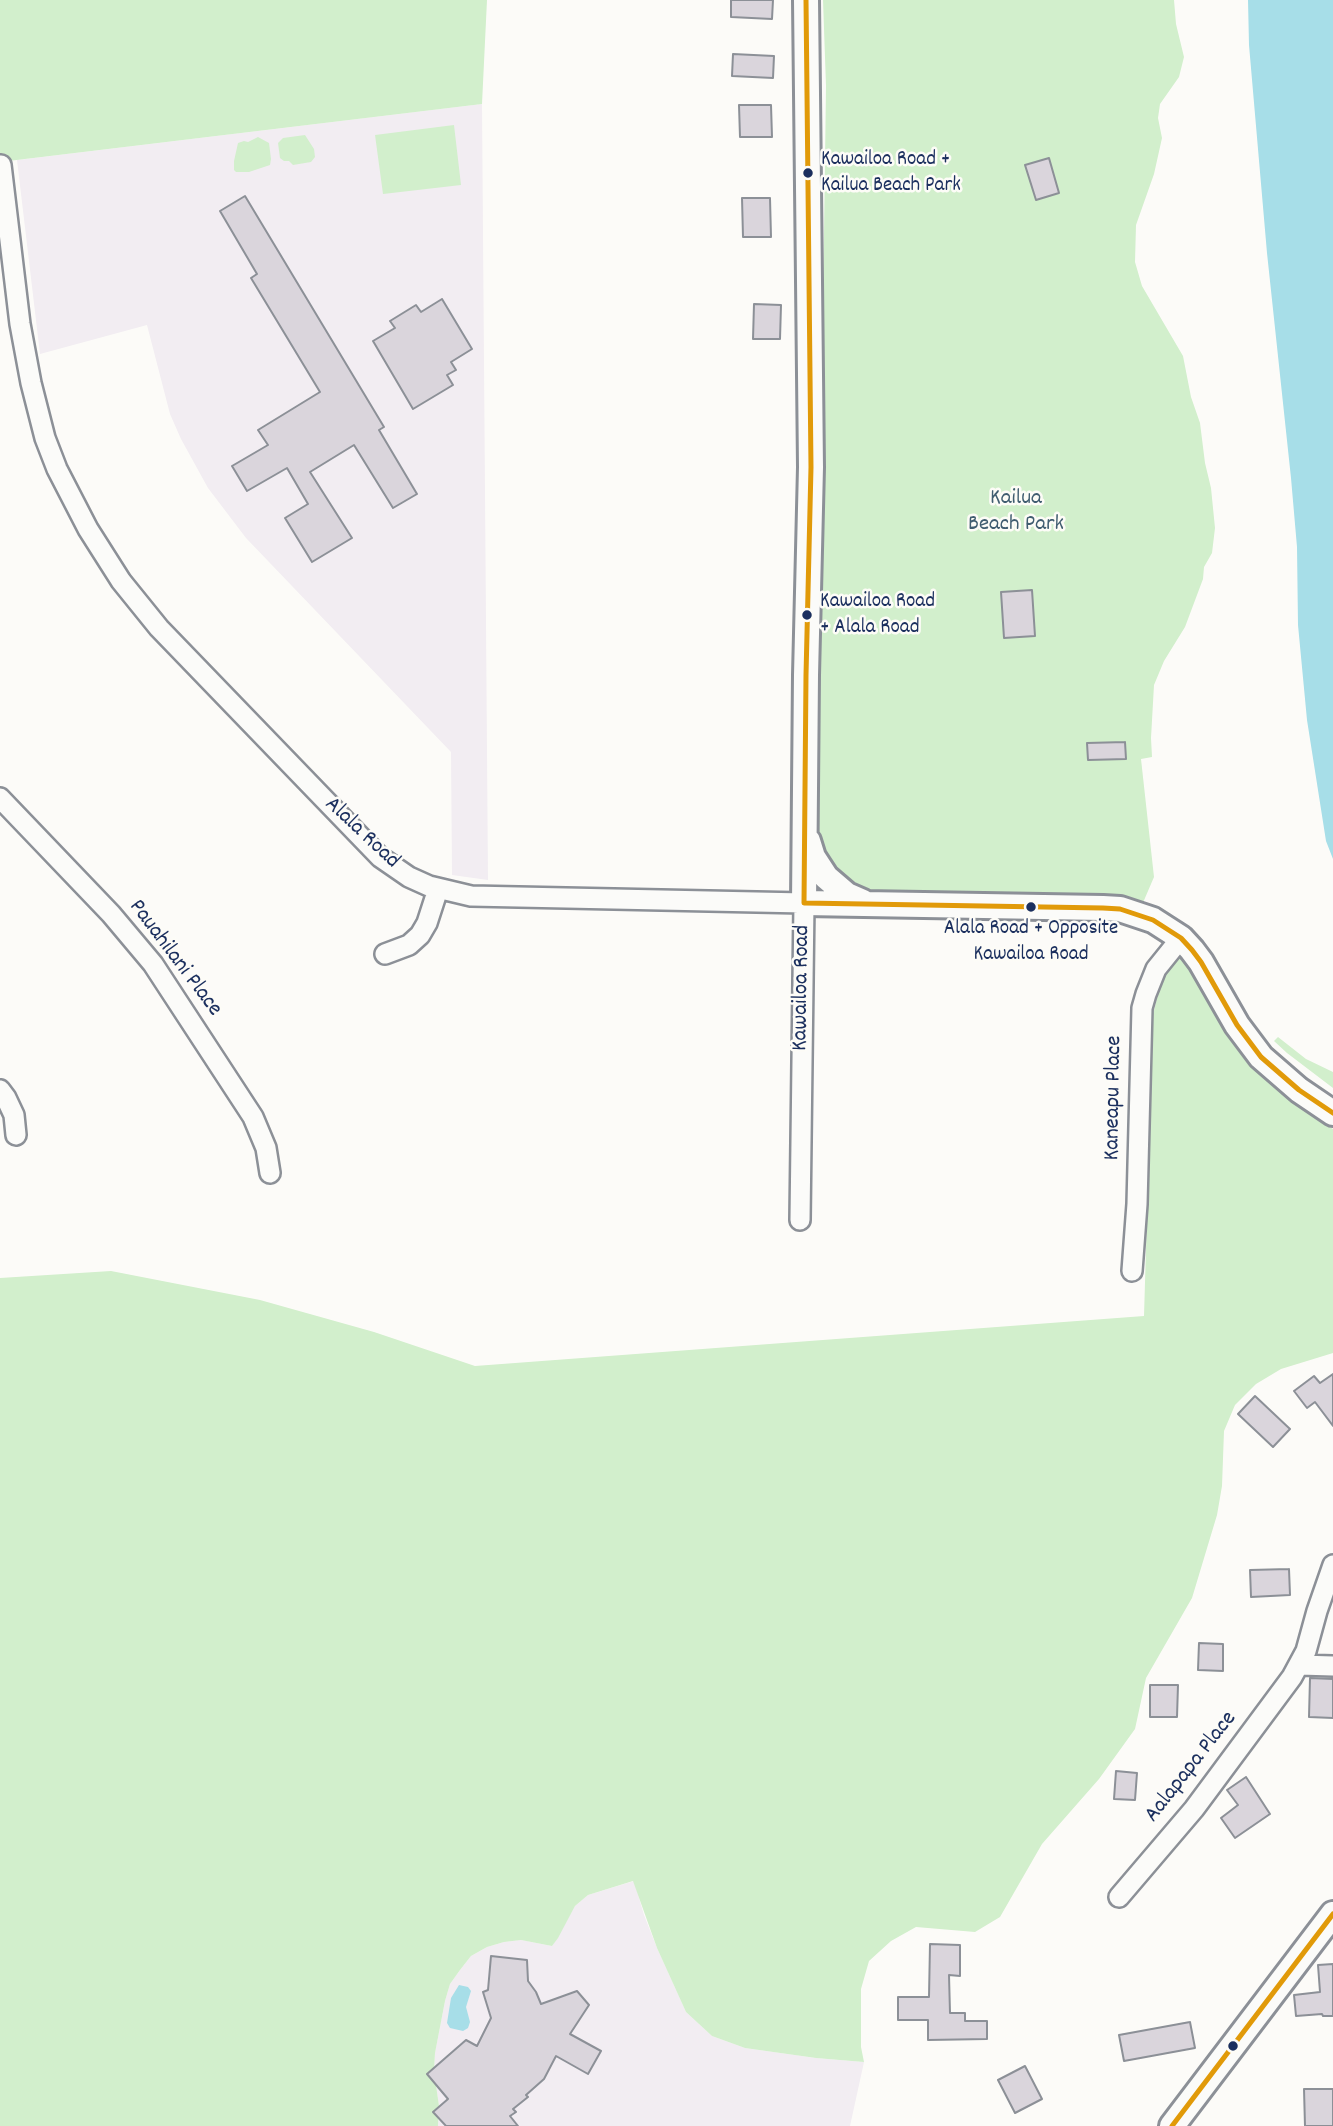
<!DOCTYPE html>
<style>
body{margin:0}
canvas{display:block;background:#fcfbf8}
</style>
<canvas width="1333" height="2126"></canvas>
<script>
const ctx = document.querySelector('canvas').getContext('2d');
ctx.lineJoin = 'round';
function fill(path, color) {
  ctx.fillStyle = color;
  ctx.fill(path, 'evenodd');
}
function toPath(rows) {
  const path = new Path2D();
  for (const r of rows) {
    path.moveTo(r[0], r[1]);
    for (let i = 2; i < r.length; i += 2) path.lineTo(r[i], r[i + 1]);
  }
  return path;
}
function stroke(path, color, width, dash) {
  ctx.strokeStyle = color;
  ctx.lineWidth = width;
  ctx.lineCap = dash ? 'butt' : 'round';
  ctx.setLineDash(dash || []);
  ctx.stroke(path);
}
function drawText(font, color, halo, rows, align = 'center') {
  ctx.font = font + ' Dekko,sans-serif';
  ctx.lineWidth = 5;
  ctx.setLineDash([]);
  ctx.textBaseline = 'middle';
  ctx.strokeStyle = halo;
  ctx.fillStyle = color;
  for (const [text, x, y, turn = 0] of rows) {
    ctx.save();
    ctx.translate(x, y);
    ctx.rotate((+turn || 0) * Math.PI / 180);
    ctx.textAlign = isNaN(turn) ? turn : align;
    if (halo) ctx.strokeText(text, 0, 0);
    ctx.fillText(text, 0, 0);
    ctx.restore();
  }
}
const built = toPath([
 [482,104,488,880,452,875,451,752,246,538,208,488,181,439,170,414,147,325,40,354,17,160],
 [634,1881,644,1915,657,1948,686,2012,712,2036,745,2048,816,2058,864,2062,850,2126,438,2126,439,2106,434,2071,435,2053,445,2001,450,1984,460,1970,471,1956,487,1947,504,1942,521,1940,552,1946,575,1906,588,1895]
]);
const green = toPath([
 [0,0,487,0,482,104,0,162],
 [823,0,1174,0,1176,24,1184,57,1179,77,1160,104,1158,118,1162,138,1154,174,1136,225,1135,262,1142,286,1183,356,1191,397,1200,423,1205,463,1211,488,1215,528,1212,553,1204,567,1203,579,1185,627,1164,661,1154,685,1151,738,1152,757,1141,759,1154,877,1142,905,867,892,856,887,836,872,823,852,816,829,826,86],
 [454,125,461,185,383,194,375,135],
 [305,135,314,149,315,157,311,162,293,165,289,161,284,161,280,158,278,143,283,138],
 [258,137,269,143,271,159,270,165,249,172,236,172,234,170,234,161,238,143,244,141,248,142],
 [1179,957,1190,970,1226,1032,1252,1065,1290,1101,1333,1129,1333,1353,1281,1369,1256,1384,1235,1405,1224,1431,1222,1486,1217,1515,1192,1598,1146,1678,1135,1729,1099,1779,1042,1844,1000,1917,975,1932,916,1927,891,1941,869,1961,861,1989,861,2047,864,2062,816,2058,745,2048,712,2036,686,2012,657,1948,633,1881,588,1895,575,1906,558,1938,552,1946,521,1940,504,1942,487,1947,471,1956,460,1970,450,1984,445,2001,435,2053,434,2071,439,2106,438,2126,0,2126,0,1278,111,1271,260,1300,374,1332,475,1366,1144,1316,1153,1014,1160,987,1167,972],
 [1278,1037,1306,1059,1333,1072,1333,1088,1287,1053,1274,1041]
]);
const water = toPath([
 [1248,0,1333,0,1333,859,1326,841,1307,720,1298,625,1297,547,1291,478,1267,253,1249,45],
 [459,1985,468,1987,471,1991,466,2007,470,2022,468,2028,463,2031,450,2028,447,2023,451,1998]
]);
const building = toPath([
 [731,0,773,0,772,19,731,17,731,0],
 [733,54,774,56,773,78,732,76,733,54],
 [739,105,771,105,772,137,740,137,739,105],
 [1049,158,1059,193,1036,200,1025,165,1049,158],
 [245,196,384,427,379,430,417,494,393,508,354,445,310,472,352,538,312,562,285,518,308,504,287,468,247,491,232,466,268,445,258,430,320,392,251,278,257,274,220,211,245,196],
 [742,198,770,198,771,237,743,237,742,198],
 [442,299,472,349,451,362,456,370,447,375,453,385,413,409,373,341,395,328,390,321,416,305,421,312,442,299],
 [754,304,781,305,780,339,753,339,754,304],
 [1032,590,1035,636,1004,638,1001,592,1032,590],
 [1125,742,1126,759,1088,760,1087,743,1125,742],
 [1333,1374,1333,1426,1315,1402,1307,1408,1294,1391,1314,1376,1320,1383,1333,1374],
 [1255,1396,1290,1429,1273,1447,1238,1414,1255,1396],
 [1289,1569,1290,1595,1251,1597,1250,1570,1289,1569],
 [1199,1643,1223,1644,1223,1671,1198,1670,1199,1643],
 [1310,1678,1333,1679,1333,1718,1309,1717,1310,1678],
 [1150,1685,1178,1685,1177,1717,1150,1717,1150,1685],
 [1116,1771,1137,1773,1135,1800,1114,1799,1116,1771],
 [1246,1777,1270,1814,1235,1838,1221,1818,1238,1805,1227,1790,1246,1777],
 [930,1944,960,1945,960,1976,949,1975,950,2013,965,2013,965,2021,987,2021,987,2039,928,2040,928,2020,898,2020,898,1997,929,1997,930,1944],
 [491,1956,527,1960,528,1981,536,1992,541,2004,577,1991,589,2005,570,2034,601,2051,588,2074,556,2056,544,2079,526,2095,528,2097,513,2109,516,2112,510,2116,518,2126,446,2126,433,2112,448,2099,427,2074,466,2040,477,2046,491,2018,483,1992,488,1990,491,1956],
 [1333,1964,1333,2016,1323,2016,1322,2014,1296,2016,1294,1995,1320,1992,1318,1965,1333,1964],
 [1190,2022,1195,2048,1124,2061,1119,2035,1190,2022],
 [1025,2066,1042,2099,1015,2113,998,2080,1025,2066],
 [1304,2089,1333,2089,1333,2126,1305,2126,1304,2089]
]);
const minor = toPath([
 [1,165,20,324,31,383,45,438,57,469,88,529,121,581,159,628,380,857,409,877,429,886,471,896,804,903,800,1220],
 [0,798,111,914,153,964,253,1117,266,1148,270,1173],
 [385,954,409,945,420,935,427,923,438,889],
 [0,1090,6,1098,14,1115,16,1135],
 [1132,1271,1137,1204,1142,1008,1146,994,1156,969,1181,938],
 [1300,1665,1333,1666],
 [1119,1897,1194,1809,1292,1677,1306,1651,1317,1611,1333,1565]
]);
const tertiary = toPath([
 [806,0,811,467,806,675,804,903,1103,908,1120,909,1153,920,1181,938,1192,950,1201,962,1237,1025,1261,1057,1299,1090,1333,1113],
 [808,841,813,857,826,877,847,895,863,902],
 [1172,2126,1333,1914]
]);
const bus1 = toPath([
 [806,0,811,467,806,675,804,903,1103,908,1120,909,1153,920,1181,938,1192,950,1201,962,1237,1025,1261,1057,1299,1090,1333,1113],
 [1172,2126,1333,1914]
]);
const markers = [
 [808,173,6,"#1b2f5e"],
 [807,615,6,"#1b2f5e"],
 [1031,907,6,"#1b2f5e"],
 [1233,2046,6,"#1b2f5e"]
];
const busNames = [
 ["Kawailoa Road +",821,161],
 ["Kailua Beach Park",821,187],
 ["Kawailoa Road",820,603],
 ["+ Alala Road",820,629],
 ["Alala Road + Opposite",1031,930,"center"],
 ["Kawailoa Road",1031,956,"center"]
];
const parkNames = [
 ["Kailua",1016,500],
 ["Beach Park",1016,526]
];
const streetNames = [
 ["Alala Road",361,834,43],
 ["Pauahilani Place",174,959,53],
 ["Kawailoa Road",803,988,-89],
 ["Kaneapu Place",1115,1098,-89],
 ["Aalapapa Place",1192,1768,-52]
];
fill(built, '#f2edf2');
fill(green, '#d2efcc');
fill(water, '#a7dee8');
fill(building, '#dad5dc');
stroke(building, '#8c9097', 2);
stroke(minor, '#8c9097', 24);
stroke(tertiary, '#8c9097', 30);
stroke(minor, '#fbfbf9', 19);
stroke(tertiary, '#fbfbf9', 24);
stroke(bus1, '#e19a09', 5);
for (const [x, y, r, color] of markers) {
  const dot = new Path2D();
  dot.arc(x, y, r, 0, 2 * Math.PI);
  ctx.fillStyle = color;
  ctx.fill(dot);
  stroke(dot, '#fdfcf7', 2.5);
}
drawText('21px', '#1b2f5e', '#fdfcf7', busNames, 'left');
drawText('23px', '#405d70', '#fdfcf7', parkNames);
drawText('23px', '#1b2f5e', '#fdfcf7', streetNames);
</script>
